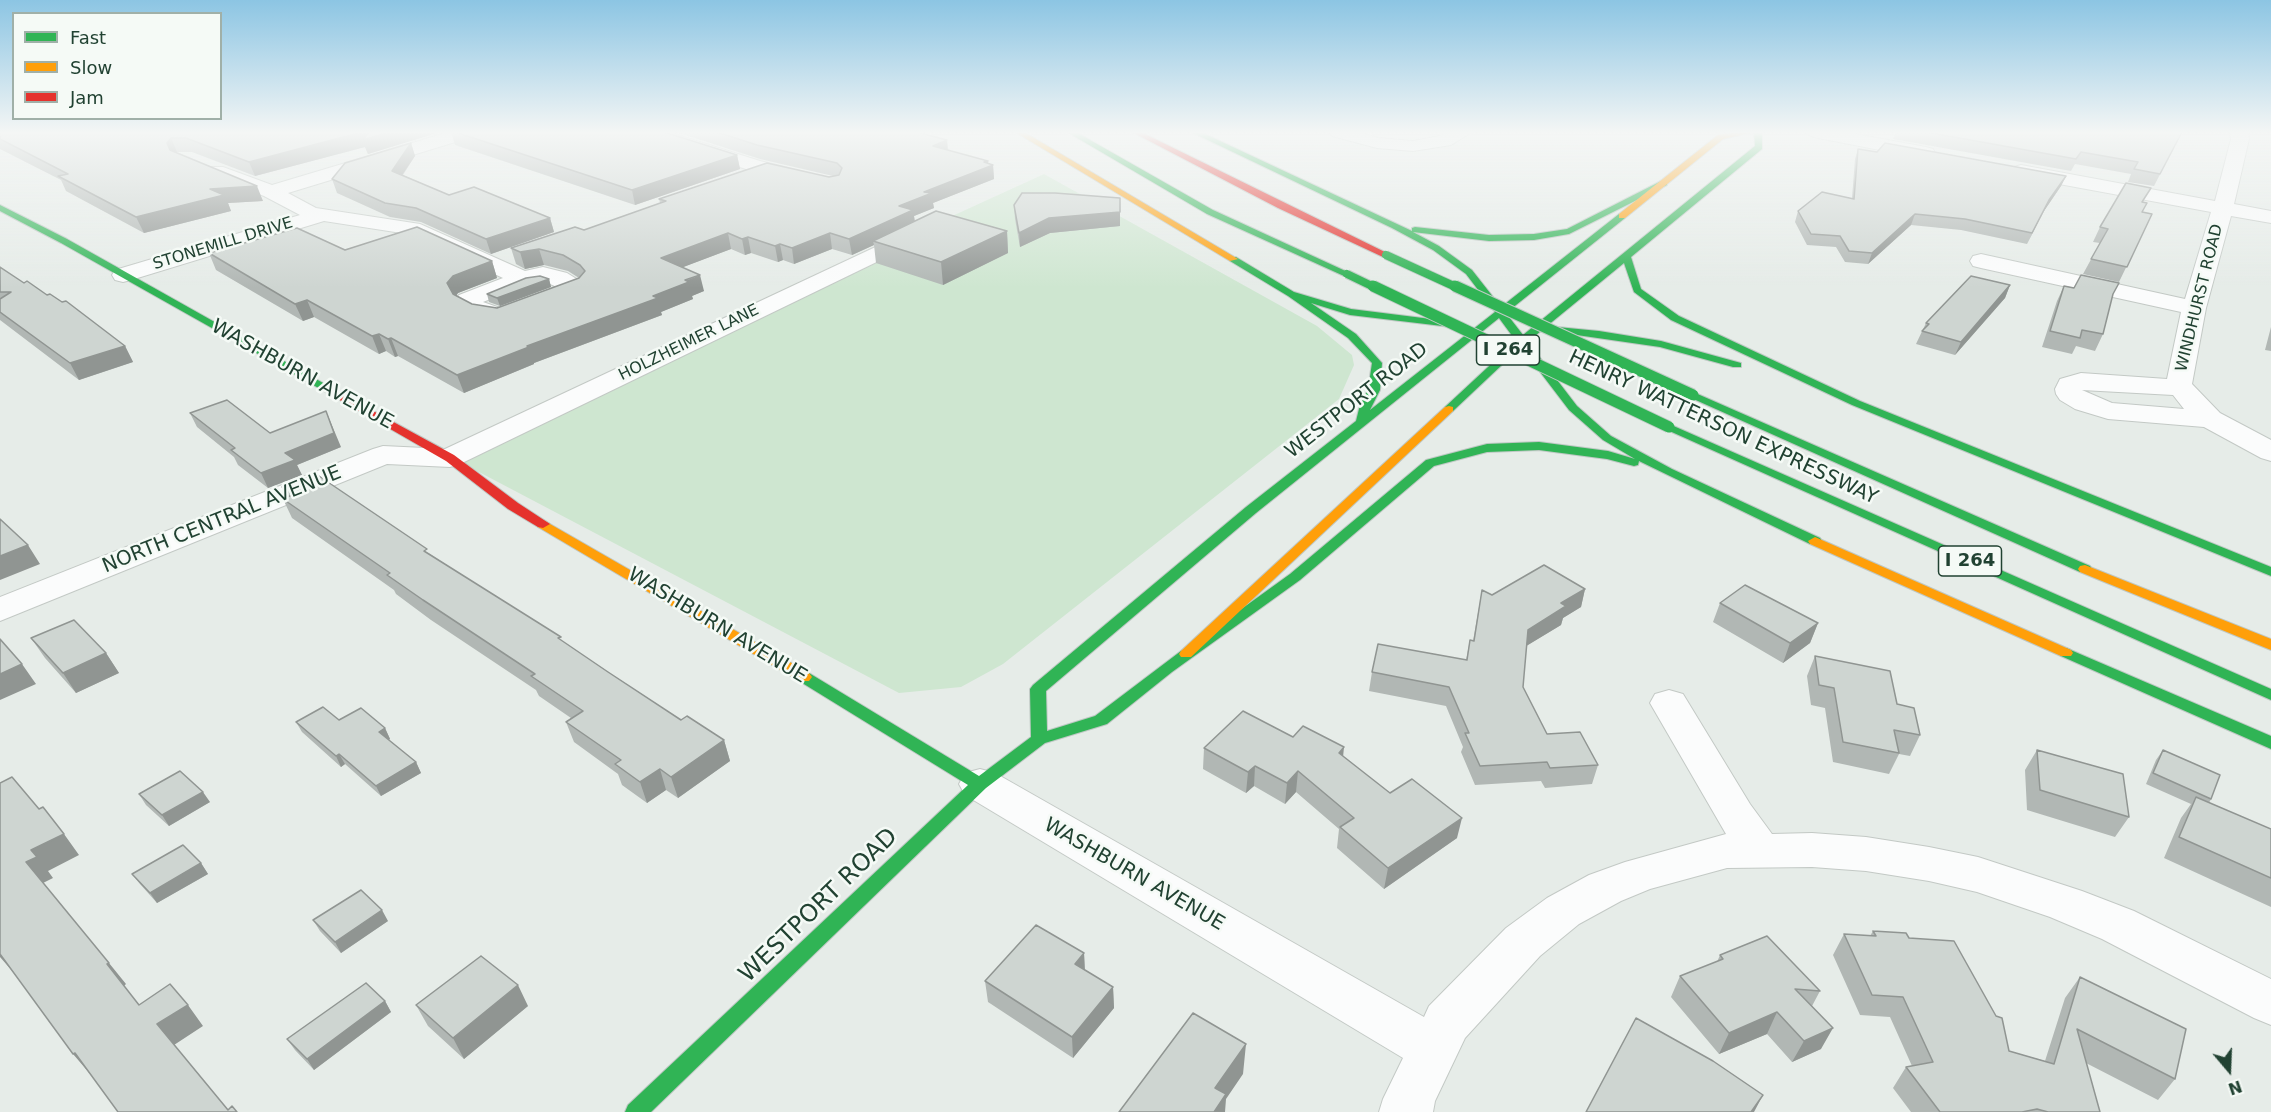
<!DOCTYPE html>
<style>
body{margin:0}
#map{position:relative;width:2271px;height:1112px;overflow:hidden;background:#e6ece8;font-family:"DejaVu Sans",sans-serif}
canvas{display:block}
.legend{position:absolute;left:12px;top:12px;width:210px;height:108px;box-sizing:border-box;background:#f5faf6;border:2px solid #a0b0a8;margin:0;padding:8px 10px;list-style:none;font-size:18px;color:#214232}
.legend li{display:flex;align-items:center;gap:12px;height:30px}
.legend b{width:30px;border:2px solid #a0b0a8}
.north{position:absolute;left:2199px;top:1040px;width:60px;height:60px;-webkit-text-stroke:4px #f5faf6;paint-order:stroke;rotate:161deg;font-size:16px;font-weight:700;line-height:24px;text-align:center;color:#214232}
.north::after{content:'';display:block;margin:auto;width:21px;height:27px;background:#214232;clip-path:polygon(50% 0,100% 100%,50% 72%,0 100%)}
</style>
<div id="map">
<canvas width="2271" height="1112"></canvas>
<ul class="legend">
<li><b style="height:8px;background:#30b455"></b>Fast</li>
<li><b style="height:8px;background:#ff9f0a"></b>Slow</li>
<li><b style="height:8px;background:#e5322d"></b>Jam</li>
</ul>
<div class="north">N</div>
</div>
<script>
const ctx = document.querySelector('canvas').getContext('2d');
ctx.lineJoin = 'round';
function fill(path, color) {
  ctx.fillStyle = color;
  ctx.fill(path, 'evenodd');
}
function toPath(rows) {
  const path = new Path2D();
  for (const r of rows) {
    path.moveTo(r[0], r[1]);
    for (let i = 2; i < r.length; i += 2) path.lineTo(r[i], r[i + 1]);
  }
  return path;
}
function stroke(path, color, width, dash) {
  ctx.strokeStyle = color;
  ctx.lineWidth = width;
  ctx.lineCap = dash ? 'butt' : 'round';
  ctx.setLineDash(dash || []);
  ctx.stroke(path);
}
function drawText(font, color, halo, rows, align = 'center') {
  ctx.font = font + ' "DejaVu Sans",sans-serif';
  ctx.lineWidth = 5;
  ctx.setLineDash([]);
  ctx.textBaseline = 'middle';
  ctx.strokeStyle = halo;
  ctx.fillStyle = color;
  for (const [text, x, y, turn = 0] of rows) {
    ctx.save();
    ctx.translate(x, y);
    ctx.rotate((+turn || 0) * Math.PI / 180);
    ctx.textAlign = isNaN(turn) ? turn : align;
    if (halo) ctx.strokeText(text, 0, 0);
    ctx.fillText(text, 0, 0);
    ctx.restore();
  }
}
const green = toPath([
 [1044,174,1317,326,1352,355,1354,365,1339,399,1003,664,961,687,899,693,439,451]
]);
const street = toPath([
 [449,132,478,132,475,136,288,193,316,208,420,224,525,271,543,267,567,273,583,283,587,288,583,293,511,321,502,323,479,319,460,309,455,300,459,295,503,278,408,234,324,221,131,280,123,282,115,280,112,275,115,270,300,215,264,196,209,175,206,171,209,167,223,167,272,185,449,132],
 [543,281,557,287,500,308,483,302,528,284,543,281],
 [640,132,668,132,760,161,808,173,811,177,808,181,801,183,746,169,643,136,640,132],
 [1329,132,1359,132,1378,138,1413,141,1440,136,1448,132,1472,132,1451,145,1413,151,1377,148,1332,136,1329,132],
 [1804,132,1844,132,1926,147,1933,149,1935,153,1933,157,1926,159,1813,137,1804,132],
 [2230,132,2248,132,2249,139,2234,204,2271,211,2271,223,2231,216,2206,308,2192,384,2220,413,2271,440,2271,461,2261,458,2204,427,2108,419,2075,409,2060,400,2056,394,2055,389,2060,379,2081,373,2167,379,2181,312,1981,268,1973,266,1970,261,1973,256,1981,254,2185,299,2211,212,2021,177,2014,175,2011,171,2014,167,2021,165,2215,201,2231,139,2230,132],
 [2082,390,2173,395,2184,409,2112,403,2082,390],
 [916,228,924,229,927,234,924,239,460,464,450,467,387,464,0,621,0,597,373,449,383,446,445,449,916,228],
 [1669,690,1683,694,1750,804,1772,834,1812,833,1866,837,1929,847,1978,857,2082,891,2134,911,2271,979,2271,1025,2254,1018,2102,939,2050,917,1977,892,1929,881,1866,871,1812,867,1727,868,1650,889,1621,901,1579,924,1540,956,1465,1038,1435,1101,1433,1112,1379,1112,1383,1099,1403,1058,965,795,959,784,965,773,980,769,995,773,1424,1017,1429,1006,1506,928,1547,898,1589,875,1625,862,1726,834,1650,703,1655,694,1669,690]
]);
const fast = toPath([
 [1067,132,1076,132,1213,210,1352,274,1344,276,1207,214,1067,132],
 [1191,132,1201,132,1412,231,1412,228,1415,227,1489,235,1534,234,1567,229,1661,181,1667,181,1667,185,1569,234,1534,240,1489,241,1413,232,1439,246,1472,270,1501,307,1619,214,1625,214,1625,218,1506,313,1523,335,1755,146,1754,132,1762,132,1762,149,1631,257,1641,289,1679,316,1860,401,2271,567,2271,576,1852,405,1671,320,1634,292,1624,263,1547,326,1599,331,1661,341,1741,363,1741,367,1733,367,1660,347,1542,330,1528,342,1577,406,1611,436,1672,469,1820,538,1822,541,1820,544,1810,544,1639,461,1638,465,1634,466,1607,459,1539,450,1487,452,1434,466,1300,580,1172,672,1107,724,1045,743,986,788,651,1112,625,1112,628,1105,968,785,799,681,796,677,799,673,809,673,979,776,1031,737,1030,689,1033,685,1246,507,1356,421,1360,405,1368,390,1372,363,1348,338,1288,296,1230,261,1230,257,1236,257,1294,292,1351,309,1463,323,1463,327,1459,328,1350,315,1311,303,1356,334,1382,363,1380,390,1370,410,1495,312,1466,274,1433,250,1392,228,1191,132],
 [1499,318,1516,341,1445,407,1445,411,1453,411,1521,347,1569,410,1603,440,1635,459,1608,451,1539,442,1487,444,1426,460,1290,574,1186,649,1181,651,1095,716,1047,731,1046,691,1256,513,1499,318],
 [0,205,67,239,348,397,346,399,338,399,61,243,0,211,0,205],
 [1693,392,2090,566,2092,569,2090,572,2080,572,1689,397,1687,395,1693,392],
 [1669,424,2271,689,2271,700,1665,429,1663,427,1665,425,1669,424],
 [2066,648,2271,736,2271,749,2061,656,2059,653,2061,650,2066,648]
]);
const slow = toPath([
 [1015,132,1024,132,1238,259,1230,261,1015,132],
 [1736,132,1754,132,1723,139,1625,218,1619,218,1619,214,1718,135,1736,132],
 [1449,406,1453,407,1453,411,1191,657,1181,657,1179,654,1181,651,1445,407,1449,406],
 [543,520,809,673,812,677,809,681,799,681,538,527,536,524,543,520],
 [1815,537,2071,650,2073,653,2071,656,2061,656,1810,544,1808,541,1815,537],
 [2085,565,2271,639,2271,650,2080,572,2078,569,2080,566,2085,565]
]);
const jam = toPath([
 [1132,132,1141,132,1391,255,1383,257,1278,208,1132,132],
 [342,394,454,455,518,503,550,524,543,528,538,527,508,509,446,461,338,399,336,397,342,394]
]);
const fastBridgeFar1 = toPath([
 [1386,255,1458,288],
 [1347,274,1376,288]
]);
const fastBridge = toPath([
 [1373,286,1669,427],
 [1455,286,1693,395]
]);
const wall = toPath([
 [0,132,440,132,368,154,365,147,255,176,192,152,177,152,176,153,263,201,228,203,231,211,144,233,66,191,61,180,0,149],
 [451,132,664,132,737,155,740,169,635,205,455,145],
 [676,132,920,132,920,133,947,140,948,150,993,165,994,179,933,203,934,208,914,216,915,221,1007,231,1008,253,943,285,876,263,874,245,852,255,832,249,794,264,783,260,778,262,751,253,745,255,731,249,683,267,704,291,692,296,693,299,661,312,662,315,534,363,534,364,464,393,398,356,395,357,386,351,379,354,314,317,303,321,216,270,209,253,345,250,492,261,497,278,458,293,456,296,472,304,497,308,579,278,568,271,544,265,525,269,516,264,511,248,584,230,660,203,659,199,833,176,760,159],
 [1896,132,2182,132,2154,186,2128,182,2131,174,2075,164,2071,171,1893,139],
 [411,143,415,156,403,175,449,195,550,218,554,232,491,254,421,222,390,217,337,193,332,179],
 [1858,149,2066,176,2061,186,2044,211,2027,244,1961,230,1911,225,1868,264,1845,262,1836,247,1807,245,1795,222,1798,211,1852,198,1855,159],
 [1120,198,1120,226,1050,233,1020,247,1015,219,1014,205],
 [2144,203,2143,212,2152,214,2119,282,2083,274,2100,243,2093,242,2100,227],
 [0,267,24,283,125,346,133,362,79,380,0,320],
 [549,279,551,287,500,306,489,302,487,294],
 [2010,285,2005,298,1955,355,1916,344,1926,323],
 [2064,286,2113,294,2103,334,2095,351,2076,346,2072,354,2042,347,2057,301],
 [2271,327,2271,351,2265,350],
 [190,413,270,433,341,447,297,465,302,475,268,488,238,465,234,457,197,427],
 [282,487,430,554,681,720,724,740,730,761,678,798,666,790,647,803,622,785,618,774,574,742,566,722,571,718,539,696,536,690,431,620,396,594,394,590,292,518,283,499,287,498],
 [1585,589,1581,607,1563,618,1561,625,1526,646,1523,687,1547,734,1598,765,1592,784,1545,788,1541,781,1475,785,1461,752,1463,747,1446,706,1369,691,1372,672,1466,660,1470,640,1473,641,1482,590,1492,595],
 [1720,603,1818,623,1810,643,1783,663,1713,622],
 [31,638,106,653,119,673,76,693,45,658],
 [1815,656,1897,704,1920,735,1910,756,1899,754,1889,774,1833,762,1825,708,1811,705,1807,676],
 [339,720,385,728,390,739,389,740,416,762,421,773,381,796,345,764,341,767,302,732,296,722],
 [1293,737,1343,756,1390,793,1457,838,1384,889,1337,848,1339,829,1296,792,1285,804,1254,786,1246,793,1203,769,1204,748],
 [2037,750,2129,817,2115,837,2027,810,2025,770],
 [2163,750,2211,799,2209,803,2271,829,2271,907,2164,858,2181,818,2191,804,2146,784,2156,760],
 [139,794,210,802,169,826,146,805],
 [201,863,208,874,157,903,140,884,132,874],
 [313,920,388,921,341,953,320,931],
 [1873,931,1909,938,2009,1051,2045,1061,2065,998,2080,977,2175,1079,2158,1100,2086,1063,2100,1112,1911,1112,1893,1088,1906,1067,1912,1066,1890,1017,1860,1015,1833,955,1844,934,1870,936],
 [1084,953,1085,970,1113,987,1114,1008,1073,1058,988,1002,985,981],
 [1720,955,1820,991,1812,1006,1821,1049,1792,1062,1767,1034,1719,1054,1671,997,1680,976,1717,962],
 [385,1001,391,1012,314,1070,295,1050,287,1039],
 [416,1005,528,1006,464,1059,428,1026]
]);
const shadedWall = toPath([
 [362,132,440,132,368,154,365,147,255,176,249,162],
 [171,138,177,152,173,157,167,143],
 [947,140,948,154,933,146],
 [411,143,415,156,396,184,392,171],
 [737,155,740,169,635,205,632,190],
 [988,161,988,167,993,165,994,179,933,203,934,208,914,216,915,225,873,241,874,245,852,255,849,239,899,206,924,192],
 [2066,176,2061,186,2044,211,2027,244,2049,200],
 [257,186,263,201,228,203,231,211,144,233,136,217,210,189],
 [1120,212,1120,226,1050,233,1020,247,1019,233,1049,218],
 [1915,214,1911,225,1868,264,1872,253],
 [550,218,554,232,491,254,486,239],
 [1007,231,1008,253,943,285,941,262],
 [728,233,731,249,665,274,661,258],
 [830,233,832,249,794,264,792,248],
 [748,237,751,253,745,255,742,239],
 [780,244,783,260,778,262,775,246],
 [539,249,544,265,525,269,520,252],
 [492,261,497,278,458,293,453,300,447,283,453,276],
 [700,275,704,291,692,296,693,299,661,312,662,315,534,363,534,364,464,393,457,375],
 [549,279,551,287,500,306,497,298],
 [2010,285,2005,298,1955,355,1961,342],
 [307,300,314,317,303,321,295,304],
 [379,334,386,351,379,354,372,336],
 [391,338,398,356,395,357,388,339],
 [125,346,133,362,79,380,70,363],
 [326,411,341,447,297,465,302,475,268,488,261,473,285,453],
 [28,545,40,564,0,580,0,556],
 [1585,589,1581,607,1563,618,1561,625,1523,648,1528,630,1561,603],
 [1818,623,1810,643,1783,663,1790,643],
 [106,653,119,673,76,693,63,673],
 [22,664,36,684,0,700,0,674],
 [385,728,390,739,384,742,379,732],
 [724,740,730,761,678,798,671,777],
 [1344,747,1342,768,1339,753],
 [339,754,345,764,341,767,336,756],
 [416,762,421,773,381,796,376,786],
 [1255,766,1254,786,1246,793,1248,772],
 [660,769,666,790,647,803,640,782],
 [1298,771,1296,792,1285,804,1287,783],
 [203,792,210,802,169,826,162,815],
 [1462,818,1457,838,1384,889,1388,868],
 [64,834,79,855,48,871,53,878,43,883,26,862,31,850],
 [201,863,208,874,157,903,150,893],
 [382,910,388,921,341,953,335,942],
 [0,953,14,973,0,957],
 [1084,953,1085,975,1075,964],
 [109,963,126,984,124,986,107,964],
 [518,985,528,1006,464,1059,453,1038],
 [1113,987,1114,1008,1073,1058,1072,1037],
 [385,1001,391,1012,314,1070,307,1059],
 [188,1005,203,1026,174,1045,157,1024],
 [1777,1012,1767,1034,1719,1054,1729,1033],
 [1833,1028,1821,1049,1792,1062,1804,1041],
 [1246,1044,1243,1074,1226,1099,1225,1112,1214,1112,1215,1088],
 [75,1053,91,1075,73,1054],
 [1763,1095,1754,1112,1751,1112]
]);
const building = toPath([
 [0,132,362,132,249,162,186,138,171,138,167,143,170,150,257,186,210,189,224,195,136,217,58,176,68,174,0,139,0,132],
 [369,132,389,132,363,140,369,132],
 [455,132,664,132,737,155,632,190,455,132],
 [717,132,917,132,947,140,933,146,988,161,984,162,993,165,924,192,932,193,899,206,913,210,849,239,830,233,792,248,780,244,775,246,748,237,742,239,728,233,661,258,700,275,685,280,689,282,653,296,658,298,527,346,529,347,457,375,391,338,388,339,379,334,372,336,307,300,295,304,209,253,297,228,345,250,417,227,492,261,453,276,447,283,453,294,472,304,497,308,579,278,585,271,580,265,563,255,539,249,520,252,511,248,575,227,584,230,666,201,659,199,767,163,829,177,839,175,842,168,837,163,757,145,717,132],
 [1926,132,2182,132,2160,174,2134,169,2138,162,2081,152,2076,159,1926,132],
 [411,143,392,171,449,195,474,187,550,218,486,239,416,208,385,203,332,179,345,163,411,143],
 [1885,143,2066,176,2049,200,2032,233,1965,219,1915,214,1872,253,1849,251,1840,236,1811,234,1798,211,1822,192,1854,199,1858,149,1877,152,1885,143],
 [2126,183,2151,188,2142,202,2147,203,2142,212,2152,214,2127,267,2091,259,2108,229,2100,227,2126,183],
 [1022,193,1055,193,1120,198,1120,212,1049,218,1019,233,1014,205,1022,193],
 [936,211,1007,231,941,262,873,241,936,211],
 [0,267,24,283,27,281,47,295,50,294,62,302,66,301,125,346,70,363,0,312,0,299,11,292,0,292,0,267],
 [2081,275,2119,283,2113,294,2103,334,2082,330,2080,338,2050,331,2064,286,2074,288,2081,275],
 [540,276,549,279,497,298,487,294,526,278,540,276],
 [1971,276,2010,285,1961,342,1922,331,1929,324,1926,323,1971,276],
 [227,400,270,433,326,411,334,433,285,453,295,460,261,473,231,450,235,448,190,413,227,400],
 [316,474,427,549,424,551,561,637,558,638,608,672,681,720,687,716,724,740,671,777,660,769,640,782,615,764,621,760,566,722,583,711,531,676,535,674,423,600,387,575,390,573,283,499,292,495,282,487,316,474],
 [0,519,28,545,0,556,0,519],
 [1544,565,1585,589,1561,603,1566,606,1528,630,1523,687,1547,734,1580,732,1598,765,1550,768,1547,762,1480,766,1465,733,1469,733,1449,687,1372,672,1378,644,1467,660,1470,640,1474,641,1482,590,1492,595,1544,565],
 [1745,585,1818,623,1790,643,1720,603,1745,585],
 [74,620,106,653,63,673,31,638,74,620],
 [0,639,22,664,0,674,0,639],
 [1815,656,1890,671,1897,704,1914,708,1920,735,1894,730,1899,753,1843,742,1834,688,1819,685,1815,656],
 [323,707,339,720,361,708,385,728,379,732,416,762,376,786,339,754,336,756,296,722,323,707],
 [1243,711,1293,737,1303,726,1344,747,1339,753,1390,793,1412,779,1462,818,1388,868,1340,827,1354,818,1298,771,1287,783,1255,766,1248,772,1204,748,1243,711],
 [2037,750,2123,774,2129,817,2040,790,2037,750],
 [2163,750,2220,775,2211,799,2153,773,2163,750],
 [180,771,203,792,162,815,139,794,180,771],
 [12,777,39,809,43,807,64,834,31,850,37,857,26,862,109,963,107,964,139,1005,170,984,188,1005,157,1024,228,1110,232,1106,237,1112,118,1112,75,1053,73,1054,0,954,0,783,12,777],
 [2196,797,2271,829,2271,878,2179,837,2196,797],
 [183,845,201,863,150,893,132,874,183,845],
 [361,890,382,910,335,942,313,920,361,890],
 [1036,925,1084,953,1075,964,1113,987,1072,1037,985,981,1036,925],
 [1873,931,1906,933,1909,938,1954,941,1996,1016,2002,1018,2009,1051,2054,1064,2080,977,2186,1029,2175,1079,2077,1029,2100,1112,2048,1112,2037,1109,2022,1112,1940,1112,1906,1067,1933,1062,1903,997,1872,995,1844,934,1876,936,1873,931],
 [1767,936,1820,991,1795,989,1833,1028,1804,1041,1777,1012,1729,1033,1680,976,1723,959,1720,955,1767,936],
 [481,956,518,985,453,1038,416,1005,481,956],
 [366,983,385,1001,307,1059,287,1039,366,983],
 [1193,1013,1246,1044,1215,1088,1226,1094,1214,1112,1119,1112,1193,1013],
 [1636,1018,1713,1061,1763,1095,1751,1112,1586,1112,1636,1018]
]);
const farStreetnames = [
 ["STONEMILL DRIVE",223,244,-17],
 ["WINDHURST ROAD",2200,298,-76],
 ["HOLZHEIMER LANE",689,343,-26]
];
const shields = [
 [1508,350,63],
 [1970,561,63]
];
const shieldNames = [
 ["I 264",1508,350],
 ["I 264",1970,561]
];
const streetNames = [
 ["WASHBURN AVENUE",302,375,29],
 ["WESTPORT ROAD",1357,401,-38],
 ["HENRY WATTERSON EXPRESSWAY",1723,428,25],
 ["NORTH CENTRAL AVENUE",222,520,-22],
 ["WASHBURN AVENUE",717,626,31],
 ["WASHBURN AVENUE",1134,875,30]
];
const nearStreetnames = [
 ["WESTPORT ROAD",819,906,-44]
];
fill(green, '#cee6d0');
stroke(street, '#c3c9c5', 2);
stroke(fast, '#bfc8c4', 2);
stroke(slow, '#bfc8c4', 2);
stroke(jam, '#bfc8c4', 2);
fill(street, '#fbfcfc');
fill(fast, '#30b455');
fill(slow, '#ff9f0a');
fill(jam, '#e5322d');
stroke(fastBridgeFar1, '#c1cbc6', 10, []);
stroke(fastBridge, '#c1cbc6', 13, []);
stroke(fastBridgeFar1, '#30b455', 8);
stroke(fastBridge, '#30b455', 11);
fill(wall, '#b1b7b4');
fill(shadedWall, '#909592');
fill(building, '#ced5d1');
stroke(building, '#909592', 1.5);
const sky = ctx.createLinearGradient(0, 0, 0, 288);
sky.addColorStop(0, '#8cc5e3');
sky.addColorStop(0.46, '#f4f6f5');
sky.addColorStop(1, '#f4f6f500');
ctx.fillStyle = sky;
ctx.fillRect(0, 0, 2271, 288);
drawText('16px', '#214232', '#f5faf6', farStreetnames);
for (const [x, y, w] of shields) {
  const box = new Path2D();
  box.roundRect(x - w / 2, y - 15, w, 30, 4.5);
  ctx.fillStyle = '#f5faf6';
  ctx.fill(box);
  stroke(box, '#214232', 1.5);
}
drawText('bold 18px', '#214232', null, shieldNames);
drawText('20px', '#214232', '#f5faf6', streetNames);
drawText('24px', '#214232', '#f5faf6', nearStreetnames);
</script>
